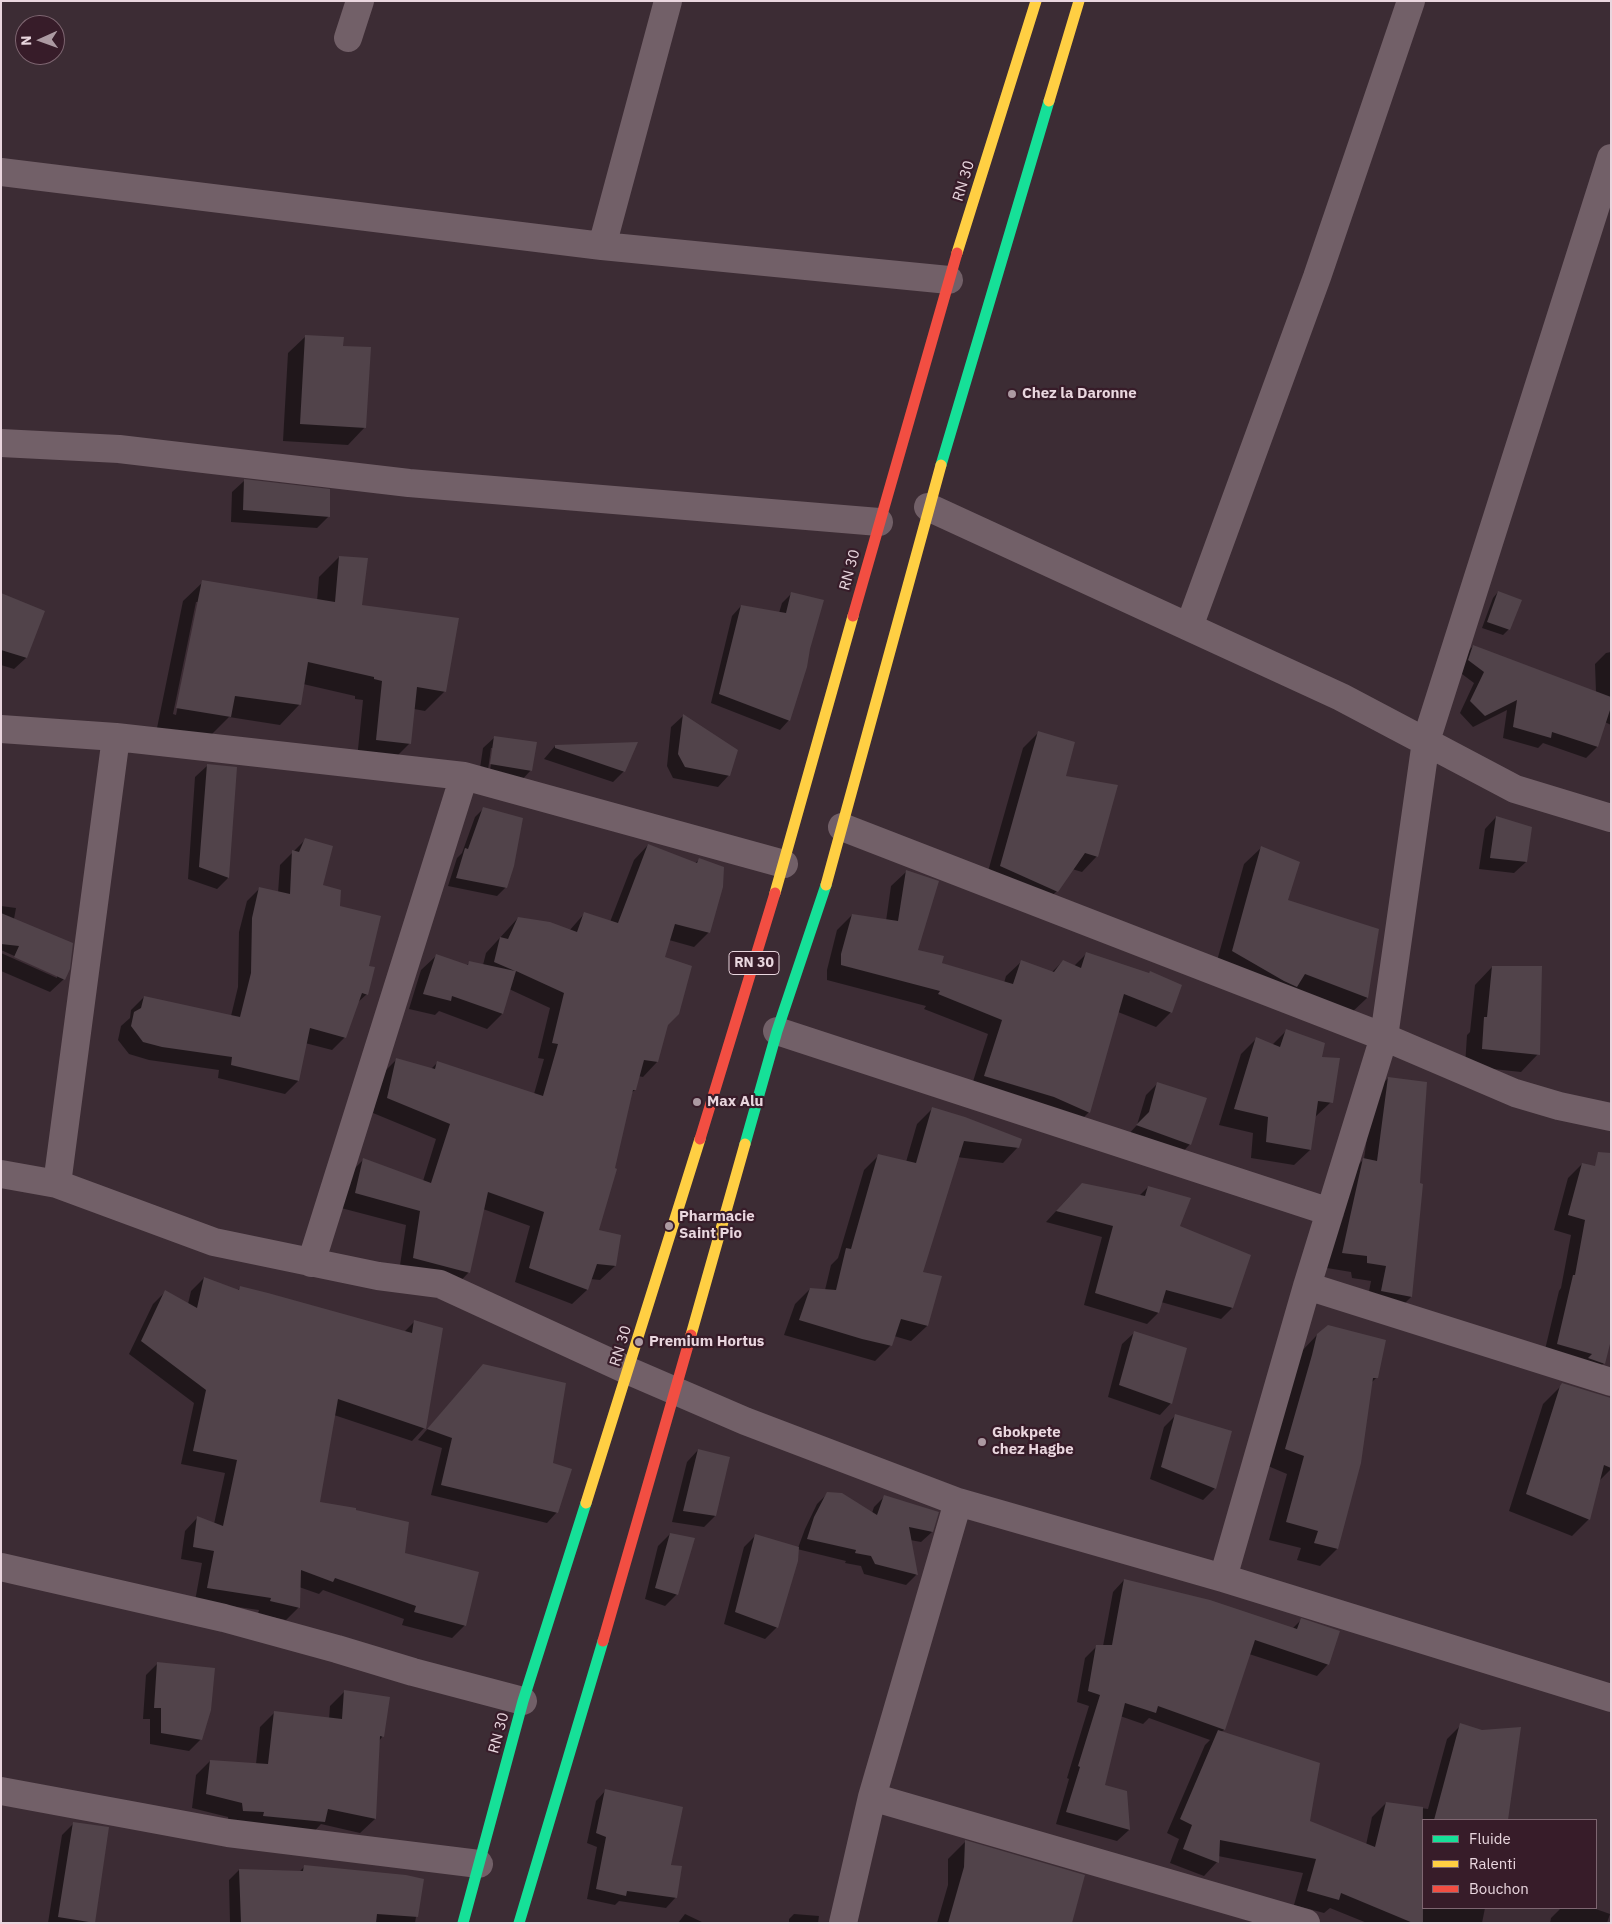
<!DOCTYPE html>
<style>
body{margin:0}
#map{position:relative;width:1612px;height:1924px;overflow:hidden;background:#3c2c34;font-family:"IBM Plex Sans",sans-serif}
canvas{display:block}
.frame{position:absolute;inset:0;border:2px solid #e9d6de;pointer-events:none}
.legend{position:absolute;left:1422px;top:1819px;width:175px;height:90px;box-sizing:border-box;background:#371c29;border:1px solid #7e6671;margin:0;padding:6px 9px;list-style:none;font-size:15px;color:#e9d6de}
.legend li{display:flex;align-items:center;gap:10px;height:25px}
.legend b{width:25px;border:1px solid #7e6671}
.north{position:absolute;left:15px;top:15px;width:50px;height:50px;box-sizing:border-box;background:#371c29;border:1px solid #7e6671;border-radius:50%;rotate:268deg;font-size:14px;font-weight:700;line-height:20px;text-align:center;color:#e9d6de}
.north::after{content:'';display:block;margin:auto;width:18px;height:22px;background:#ac9aa2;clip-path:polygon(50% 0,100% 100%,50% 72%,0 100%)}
</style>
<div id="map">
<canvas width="1612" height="1924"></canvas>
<div class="frame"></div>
<ul class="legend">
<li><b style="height:6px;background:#16e098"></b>Fluide</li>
<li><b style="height:6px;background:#ffcf43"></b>Ralenti</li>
<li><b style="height:6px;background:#f24e42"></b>Bouchon</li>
</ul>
<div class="north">N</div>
</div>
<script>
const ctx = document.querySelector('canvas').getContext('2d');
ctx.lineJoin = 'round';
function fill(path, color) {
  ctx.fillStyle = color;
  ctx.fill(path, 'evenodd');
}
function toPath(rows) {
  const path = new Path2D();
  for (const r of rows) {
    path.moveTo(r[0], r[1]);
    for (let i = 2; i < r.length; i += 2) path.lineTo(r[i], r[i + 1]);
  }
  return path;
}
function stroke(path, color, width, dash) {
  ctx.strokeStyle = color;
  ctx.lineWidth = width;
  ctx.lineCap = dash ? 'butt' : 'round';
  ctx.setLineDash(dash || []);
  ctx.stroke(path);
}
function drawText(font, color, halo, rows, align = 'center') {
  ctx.font = font + ' "IBM Plex Sans",sans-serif';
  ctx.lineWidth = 4.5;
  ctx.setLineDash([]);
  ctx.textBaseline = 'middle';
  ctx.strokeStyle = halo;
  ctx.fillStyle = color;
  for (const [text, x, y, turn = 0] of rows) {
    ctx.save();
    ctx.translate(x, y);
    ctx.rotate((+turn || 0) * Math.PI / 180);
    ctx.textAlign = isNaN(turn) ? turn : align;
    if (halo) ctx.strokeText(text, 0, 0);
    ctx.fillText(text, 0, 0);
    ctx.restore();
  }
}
const shadow = toPath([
 [306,336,342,347,365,427,348,445,283,441,288,353],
 [244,481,329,516,317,528,231,522,232,492],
 [339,557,361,606,445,691,425,711,414,709,410,743,390,763,357,759,363,700,355,699,355,696,303,684,299,705,280,725,229,717,210,736,157,728,183,601,203,582,317,601,319,577],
 [196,602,199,602,176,715,173,714],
 [1498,592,1509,629,1503,635,1482,628,1493,598],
 [791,594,789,720,780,730,711,703,732,616,741,606,779,613,782,603],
 [1,595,43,611,26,658,14,669,1,665],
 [1473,646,1596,692,1595,664,1606,653,1611,652,1611,725,1605,722,1597,747,1586,758,1543,743,1538,748,1503,738,1507,710,1473,727,1460,713,1474,683,1458,671,1462,658],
 [683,716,729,775,718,787,673,778,667,766,671,727],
 [1039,732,1065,777,1097,856,1082,872,1072,869,1057,891,1041,906,985,882,1023,748],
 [495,737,531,770,520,782,479,775,483,748],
 [491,748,494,748,490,770,488,770],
 [555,746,624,771,613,782,544,759],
 [207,766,236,769,228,878,217,889,188,879,195,777],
 [484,808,506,887,497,896,448,886,457,858,462,853,475,817],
 [1496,817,1526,862,1514,873,1479,869,1485,829],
 [306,839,322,886,339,907,367,967,367,994,357,1003,345,1037,332,1050,305,1043,298,1081,285,1094,218,1078,219,1070,149,1060,129,1054,118,1040,121,1026,130,1018,131,1010,144,997,231,1016,238,987,239,932,247,901,260,888,278,893,280,865],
 [648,845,695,863,699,860,709,932,694,947,669,940,664,958,667,1025,657,1062,643,1077,638,1076,635,1090,631,1093,598,1231,615,1266,600,1280,590,1279,587,1290,572,1304,515,1282,530,1226,483,1209,469,1272,455,1287,399,1272,406,1225,341,1208,349,1174,364,1159,423,1181,436,1139,373,1113,382,1074,397,1059,431,1069,437,1063,534,1094,544,1059,538,1058,550,1008,509,989,502,1014,487,1029,439,1011,435,1015,409,1009,421,970,436,956,466,966,470,962,483,965,486,953,518,918,569,931,584,914,610,922,634,860],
 [1262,847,1286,901,1377,930,1367,998,1349,1015,1215,968,1244,864],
 [906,872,917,951,941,963,1004,983,1006,976,1021,962,1052,972,1063,961,1074,966,1087,953,1148,974,1150,972,1171,1012,1156,1027,1118,1012,1089,1112,1074,1127,970,1091,988,1034,924,1009,926,1006,827,980,827,970,837,930,852,915,886,921,891,886],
 [1,906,16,908,14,919,64,979,50,992,1,971,1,953,57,978,57,975,1,950],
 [1492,967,1538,1054,1521,1072,1465,1066,1467,1035,1470,1032,1475,985],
 [1286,1031,1331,1102,1314,1118,1310,1150,1294,1165,1251,1158,1253,1133,1219,1125,1241,1054,1256,1039,1272,1045],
 [1388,1078,1411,1297,1396,1312,1366,1307,1371,1281,1352,1278,1351,1272,1327,1268,1348,1175,1364,1159,1373,1094],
 [1158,1083,1190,1144,1179,1156,1126,1137,1137,1125,1146,1095],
 [932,1109,1018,1147,1003,1163,957,1157,921,1273,940,1277,927,1326,911,1341,894,1336,890,1346,875,1361,784,1335,795,1304,810,1289,825,1290,831,1265,838,1258,864,1170,879,1155,906,1162,917,1124],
 [1582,1164,1604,1363,1589,1377,1543,1358,1559,1291,1561,1288,1571,1235,1554,1230,1568,1178],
 [1148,1187,1179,1227,1232,1308,1221,1319,1161,1302,1158,1313,1147,1324,1084,1305,1102,1237,1046,1222,1070,1196,1139,1196],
 [204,1278,237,1291,240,1288,404,1332,415,1321,424,1428,412,1441,334,1415,319,1503,403,1554,465,1625,452,1638,402,1625,404,1619,323,1590,319,1594,299,1587,299,1607,286,1620,258,1614,259,1610,195,1601,202,1563,181,1559,185,1531,197,1518,214,1524,225,1473,181,1464,194,1403,129,1354,153,1304,165,1292,188,1304,191,1291],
 [1134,1333,1171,1403,1160,1415,1108,1397,1122,1344],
 [1317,1335,1377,1377,1371,1383,1337,1549,1320,1566,1297,1560,1301,1548,1269,1540,1287,1474,1268,1466,1300,1353],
 [472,1377,551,1464,557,1512,547,1523,431,1495,442,1448,418,1440],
 [1563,1384,1611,1400,1611,1469,1599,1481,1589,1519,1572,1536,1509,1511,1543,1404],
 [1176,1415,1215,1488,1203,1500,1150,1479,1164,1427],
 [698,1450,715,1516,704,1527,672,1522,687,1462],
 [828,1493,872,1513,874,1507,884,1497,932,1532,921,1542,910,1540,916,1575,906,1585,864,1574,861,1566,845,1563,846,1561,797,1549,777,1627,765,1639,724,1624,744,1547,755,1536,798,1548,805,1529,817,1504],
 [670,1534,677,1594,665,1606,645,1599,658,1546],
 [1124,1580,1292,1629,1301,1620,1328,1664,1317,1676,1249,1654,1224,1730,1221,1732,1309,1822,1366,1845,1372,1817,1386,1803,1428,1809,1447,1739,1461,1725,1492,1805,1489,1820,1423,1820,1423,1908,1485,1908,1482,1923,1367,1923,1330,1908,1324,1913,1294,1905,1303,1873,1218,1856,1217,1862,1204,1876,1170,1863,1179,1839,1167,1833,1205,1745,1210,1740,1149,1718,1143,1724,1120,1716,1104,1786,1126,1792,1129,1830,1117,1841,1056,1824,1069,1779,1067,1778,1089,1706,1077,1702,1085,1658,1096,1647,1103,1646,1113,1592],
 [158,1663,201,1739,189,1751,150,1744,150,1719,143,1719,146,1675],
 [344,1692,388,1698,382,1737,379,1741,375,1819,360,1833,321,1824,310,1836,229,1825,228,1817,192,1808,196,1775,210,1761,256,1764,260,1727,274,1713,329,1719,330,1706],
 [606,1790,670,1866,676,1897,666,1908,619,1901,615,1905,587,1899,597,1847,587,1843,596,1801],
 [74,1823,94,1922,48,1923,62,1835],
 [965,1842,1070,1923,937,1923,948,1885,948,1859],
 [304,1867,422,1880,415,1923,230,1923,229,1880,239,1870,299,1872],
 [1561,1908,1593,1908,1610,1914,1607,1923,1550,1923,1551,1918],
 [685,1914,704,1923,678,1923],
 [794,1914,819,1916,818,1923,789,1923,789,1919]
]);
const building = toPath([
 [305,335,344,337,343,346,371,347,366,428,300,424],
 [244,479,330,489,330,517,243,510],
 [339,556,368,558,362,605,459,618,446,692,417,687,411,744,376,740,382,681,374,679,374,677,308,662,301,705,235,696,231,717,176,708,202,580,335,602],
 [1498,591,1522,600,1510,630,1487,622],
 [791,592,824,600,810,649,807,667,790,721,719,694,741,605,786,613],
 [1,593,45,611,27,658,1,650],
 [1473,645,1611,697,1611,707,1598,747,1552,732,1551,738,1513,727,1517,700,1485,716,1470,701,1484,672,1468,660],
 [683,714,738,750,730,776,685,767,678,754],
 [1038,731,1075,742,1066,776,1118,785,1098,857,1085,853,1058,892,1000,866],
 [494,736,537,742,532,771,490,764],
 [638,742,625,772,555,748,555,745],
 [207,764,237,767,229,878,199,867],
 [483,807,523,818,514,866,507,888,456,878,465,848,468,849],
 [1496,816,1532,827,1527,862,1490,858],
 [305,838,333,846,323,885,341,890,340,906,381,916,369,966,375,967,368,995,362,993,346,1038,310,1028,299,1081,231,1065,232,1057,162,1047,143,1042,131,1026,134,1012,141,1008,144,996,240,1017,251,973,252,918,259,887,290,894,292,850,299,852],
 [648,844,697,863,699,858,724,867,723,887,710,933,675,924,665,957,692,966,679,1014,668,1025,658,1062,644,1060,636,1090,633,1090,615,1168,617,1169,599,1230,621,1235,616,1266,597,1264,588,1290,529,1268,544,1212,488,1192,470,1273,413,1258,420,1211,355,1193,363,1158,431,1183,450,1124,387,1098,396,1058,435,1069,437,1061,543,1096,558,1044,552,1043,564,993,516,971,503,1014,452,996,451,1001,423,994,436,954,468,965,469,961,515,971,494,962,500,937,508,939,518,917,550,922,577,932,584,912,618,923],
 [1261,846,1300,862,1288,900,1379,929,1368,998,1305,974,1297,987,1284,981,1232,951],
 [906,870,939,881,918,950,944,956,942,963,1013,984,1021,960,1054,972,1063,960,1081,968,1086,952,1149,973,1150,971,1182,985,1172,1013,1124,994,1090,1113,1054,1097,984,1076,1002,1020,938,994,940,991,841,965,841,954,852,914,898,921],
 [1,913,73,943,70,969,65,980,14,957,19,946,1,944],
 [1492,966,1542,966,1540,1055,1482,1049,1484,1017,1487,1017],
 [1286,1029,1325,1043,1322,1057,1340,1058,1333,1103,1318,1101,1311,1150,1266,1142,1268,1117,1234,1109,1256,1037,1280,1047],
 [1388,1077,1427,1082,1420,1183,1423,1184,1412,1297,1381,1291,1386,1266,1367,1263,1367,1256,1342,1253,1363,1158,1377,1161],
 [1157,1082,1207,1098,1191,1145,1136,1125,1149,1112],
 [932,1107,965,1117,1022,1139,1019,1148,964,1141,923,1272,942,1276,928,1326,901,1319,892,1346,862,1339,799,1320,810,1288,836,1290,846,1248,851,1249,878,1154,916,1163],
 [1598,1152,1611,1153,1611,1340,1605,1364,1588,1358,1592,1354,1557,1344,1573,1275,1575,1275,1585,1220,1568,1215,1582,1163,1595,1166],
 [1082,1183,1145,1196,1148,1186,1191,1198,1180,1226,1251,1255,1233,1308,1166,1290,1159,1313,1095,1293,1113,1226,1056,1211],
 [204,1277,239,1290,240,1286,268,1293,412,1333,414,1320,443,1328,426,1429,338,1399,320,1502,356,1508,356,1510,409,1522,405,1553,479,1572,466,1626,414,1612,416,1606,335,1578,333,1582,301,1570,300,1608,270,1601,271,1598,207,1588,214,1551,193,1547,197,1516,223,1526,237,1460,193,1451,206,1390,141,1341,165,1290,197,1308],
 [1328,1325,1386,1340,1378,1378,1373,1378,1361,1463,1338,1549,1314,1543,1318,1531,1286,1522,1304,1456,1285,1449,1312,1355,1317,1334],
 [1134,1331,1187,1348,1172,1404,1119,1385],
 [483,1364,566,1383,553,1463,572,1469,558,1513,441,1485,452,1438,427,1429],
 [1562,1383,1611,1398,1611,1468,1604,1465,1590,1520,1526,1494,1560,1386],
 [1175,1414,1232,1431,1216,1489,1161,1467],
 [698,1449,730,1457,716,1516,683,1511],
 [827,1492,842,1493,877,1515,884,1495,939,1512,933,1532,909,1527,918,1575,875,1564,871,1556,855,1553,856,1550,807,1539,814,1517],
 [670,1533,695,1538,678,1595,655,1588],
 [755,1534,799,1547,798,1561,778,1628,735,1612],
 [1124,1579,1210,1600,1297,1629,1301,1618,1340,1631,1329,1665,1255,1640,1225,1730,1158,1706,1156,1713,1125,1703,1105,1785,1127,1791,1130,1830,1066,1812,1080,1767,1078,1766,1100,1695,1088,1691,1096,1645,1112,1645],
 [157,1662,215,1668,211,1710,202,1740,161,1733,161,1708,154,1708],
 [344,1690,390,1697,384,1737,380,1736,376,1819,328,1809,325,1822,263,1816,264,1812,243,1811,242,1803,206,1794,210,1760,268,1764,274,1711,342,1719],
 [1460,1723,1482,1730,1521,1727,1508,1820,1434,1820],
 [1218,1730,1320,1763,1310,1821,1375,1847,1386,1802,1423,1807,1423,1923,1413,1923,1341,1893,1339,1900,1307,1891,1316,1859,1220,1840,1219,1863,1183,1849,1192,1825,1180,1819],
 [605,1789,683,1807,671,1865,682,1866,677,1898,627,1891,626,1896,596,1889,606,1837,596,1833],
 [73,1822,109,1827,95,1923,58,1917],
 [965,1840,1085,1875,1072,1923,948,1923,964,1867],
 [304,1865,406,1875,424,1879,418,1917,377,1914,376,1923,241,1923,239,1869,303,1871]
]);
const street = toPath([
 [348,38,360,1],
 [1,172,602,246,949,280],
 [602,246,668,1],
 [1,443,119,449,409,483,879,522],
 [928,507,1341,697,1515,789,1611,818],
 [1189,627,1317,277,1411,1],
 [1,729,116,737,464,776,784,864],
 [842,827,1384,1037,1515,1093,1559,1106,1611,1117],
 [777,1031,1330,1212],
 [1,1174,57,1184,214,1242,378,1276,440,1284,629,1371,745,1421,958,1502,1223,1578,1611,1698],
 [57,1184,116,737],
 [311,1263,464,776],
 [1307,1286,1611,1382],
 [1,1567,224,1618,337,1649,413,1672,523,1701],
 [1223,1578,1307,1286,1384,1037,1426,741,1611,158],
 [1,1791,228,1833,479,1864],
 [872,1797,1306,1923],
 [843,1923,872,1797,958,1502]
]);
const fast = toPath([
 [941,465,1049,101],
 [745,1144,777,1031,826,885],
 [463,1923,523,1701,586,1503],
 [519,1923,603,1641]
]);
const slow = toPath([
 [1049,101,1079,1],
 [957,253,1036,1],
 [826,885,941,465],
 [775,893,853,616],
 [691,1335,745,1144],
 [586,1503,700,1139]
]);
const jam = toPath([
 [853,616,957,253],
 [700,1139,775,893],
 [603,1641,691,1335]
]);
const markers = [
 [1012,394,5,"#ac9aa2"],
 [697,1102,5,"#ac9aa2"],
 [669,1226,5,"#ac9aa2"],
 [639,1342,5,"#ac9aa2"],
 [982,1442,5,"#ac9aa2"]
];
const shields = [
 [754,963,50]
];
const shieldNames = [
 ["RN 30",754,963]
];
const streetNames = [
 ["RN 30",964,181,-73],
 ["RN 30",850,570,-75],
 ["RN 30",621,1346,-73],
 ["RN 30",499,1733,-75]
];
const poiNames = [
 ["Chez la Daronne",1022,394],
 ["Max Alu",707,1102],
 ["Pharmacie",679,1217],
 ["Saint Pio",679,1234],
 ["Premium Hortus",649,1342],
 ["Gbokpete",992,1433],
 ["chez Hagbe",992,1450]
];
fill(shadow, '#0007');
fill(building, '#51434a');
stroke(street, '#726068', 28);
stroke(fast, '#16e098', 11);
stroke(slow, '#ffcf43', 11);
stroke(jam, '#f24e42', 11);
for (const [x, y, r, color] of markers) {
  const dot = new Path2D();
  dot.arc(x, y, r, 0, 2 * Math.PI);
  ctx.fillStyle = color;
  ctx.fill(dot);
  stroke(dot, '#371c29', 2);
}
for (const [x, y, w] of shields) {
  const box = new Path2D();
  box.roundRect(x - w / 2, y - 11.5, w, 23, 4);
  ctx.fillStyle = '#371c29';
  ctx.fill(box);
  stroke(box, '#e9d6de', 1);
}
drawText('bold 14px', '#e9d6de', null, shieldNames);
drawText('15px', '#e9d6de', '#371c29', streetNames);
drawText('bold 15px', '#e9d6de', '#371c29', poiNames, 'left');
</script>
